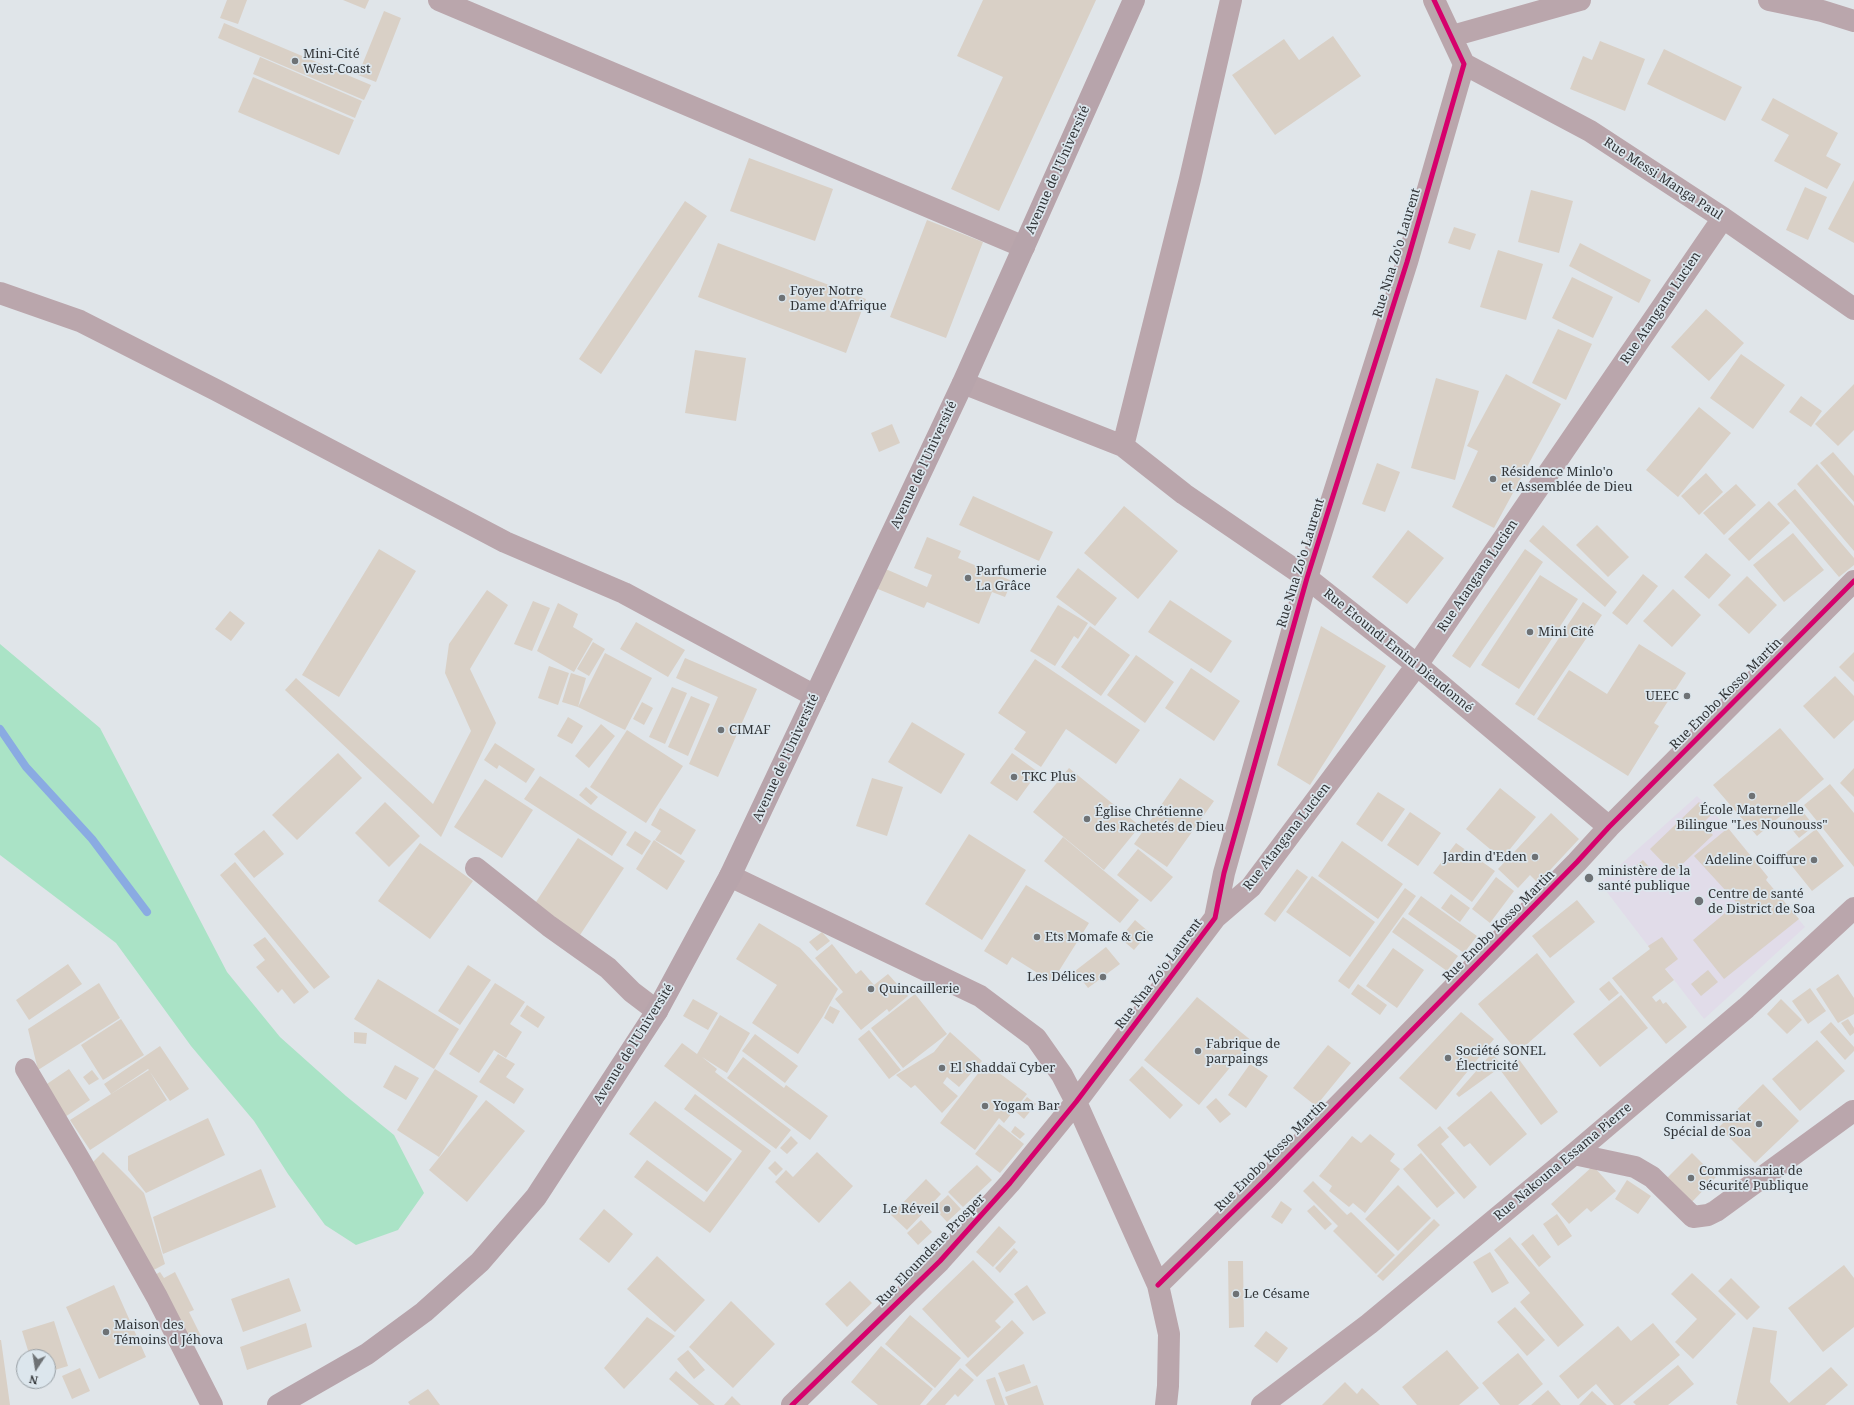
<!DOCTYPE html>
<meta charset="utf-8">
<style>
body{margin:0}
#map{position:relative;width:1854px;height:1405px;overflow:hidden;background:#e0e5e9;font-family:"Noto Serif",serif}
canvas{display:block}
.north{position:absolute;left:16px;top:1349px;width:40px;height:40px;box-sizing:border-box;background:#dce6ed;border:1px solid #989fa4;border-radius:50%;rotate:192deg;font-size:11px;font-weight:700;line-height:16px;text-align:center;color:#313437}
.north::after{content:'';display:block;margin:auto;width:14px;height:18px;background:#6e7275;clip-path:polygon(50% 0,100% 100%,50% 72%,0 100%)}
</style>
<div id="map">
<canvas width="1854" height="1405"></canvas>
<div class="north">N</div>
</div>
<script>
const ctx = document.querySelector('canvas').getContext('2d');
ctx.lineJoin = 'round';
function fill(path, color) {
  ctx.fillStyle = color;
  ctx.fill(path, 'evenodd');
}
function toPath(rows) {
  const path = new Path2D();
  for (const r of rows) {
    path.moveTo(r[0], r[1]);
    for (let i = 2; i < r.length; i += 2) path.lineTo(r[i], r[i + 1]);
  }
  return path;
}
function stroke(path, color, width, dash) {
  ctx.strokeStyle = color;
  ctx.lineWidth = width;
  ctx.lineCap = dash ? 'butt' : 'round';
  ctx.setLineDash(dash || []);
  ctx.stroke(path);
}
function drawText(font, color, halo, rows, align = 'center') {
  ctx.font = font + ' "Noto Serif",serif';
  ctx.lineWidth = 3.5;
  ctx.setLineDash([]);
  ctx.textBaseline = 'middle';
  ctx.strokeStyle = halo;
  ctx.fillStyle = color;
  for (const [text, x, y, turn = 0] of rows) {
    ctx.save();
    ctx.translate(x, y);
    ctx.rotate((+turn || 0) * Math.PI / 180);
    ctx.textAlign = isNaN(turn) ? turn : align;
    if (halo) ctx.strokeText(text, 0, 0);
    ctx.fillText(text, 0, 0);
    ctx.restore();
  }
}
const medical = toPath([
 [1697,796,1728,828,1768,877,1766,880,1805,927,1704,1019,1600,883]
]);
const green = toPath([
 [0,644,100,728,227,972,280,1037,346,1096,394,1135,424,1193,398,1230,356,1245,325,1225,288,1174,254,1121,191,1046,116,943,0,855]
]);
const stream = toPath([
 [0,729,26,767,92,839,147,912]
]);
const building = toPath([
 [227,0,247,0,238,24,220,18],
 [343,0,369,0,365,9],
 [983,0,1096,0,999,211,951,189,1003,77,957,56],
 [384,11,401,18,376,82,358,75],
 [224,23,371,85,364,100,218,38],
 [1333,36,1361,76,1275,135,1232,75,1284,39,1299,60],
 [1600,41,1645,59,1625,111,1570,89,1583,56,1592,60],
 [1664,49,1742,87,1725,121,1647,84],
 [260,57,362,101,355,118,253,74],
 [253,77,354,120,339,155,238,112],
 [1773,98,1838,133,1826,156,1841,164,1827,189,1774,161,1789,135,1761,120],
 [749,158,833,189,815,241,730,211],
 [1854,180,1854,243,1828,229],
 [1805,187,1827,197,1808,240,1786,230],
 [1531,190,1573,201,1559,253,1518,242],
 [685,201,707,216,601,374,579,359],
 [927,220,983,242,946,338,890,317],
 [1454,227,1476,234,1470,250,1448,243],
 [718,243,866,299,846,353,698,297],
 [1580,243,1651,280,1639,303,1569,266],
 [1498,250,1543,264,1526,320,1480,307],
 [1572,277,1613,297,1593,338,1552,318],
 [1706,309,1744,343,1709,381,1671,347],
 [1558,329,1592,344,1566,400,1532,383],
 [695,350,746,358,736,421,685,413],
 [1741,354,1785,385,1753,429,1710,398],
 [1506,374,1561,404,1494,528,1452,507,1478,451,1467,446],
 [1436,378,1479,391,1455,480,1411,468],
 [1854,384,1854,430,1838,446,1815,424],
 [1801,396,1822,411,1811,427,1789,412],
 [1699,407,1731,433,1678,497,1646,470],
 [892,424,900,443,879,452,871,433],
 [1833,452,1854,476,1854,502,1820,463],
 [1377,463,1400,472,1385,512,1362,504],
 [1817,464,1854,506,1854,551,1797,484],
 [1706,473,1723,492,1699,515,1681,496],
 [1736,484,1756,505,1724,535,1703,513],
 [1795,489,1854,558,1854,565,1839,577,1777,504],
 [973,496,1053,532,1039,561,959,525],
 [1769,501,1790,523,1749,561,1728,539],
 [1124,506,1178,551,1138,599,1084,553],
 [1543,525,1617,592,1605,607,1529,541],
 [1597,525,1629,557,1608,577,1576,545],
 [1408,530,1444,558,1407,604,1372,577],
 [1793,533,1824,570,1784,602,1753,565],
 [927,537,961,551,958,558,1012,581,1005,597,992,592,979,624,927,602,924,608,873,587,881,567,927,587,932,575,914,568],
 [379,549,416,571,339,697,302,675],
 [1525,549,1543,562,1470,668,1452,656],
 [1706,553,1731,575,1709,599,1684,577],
 [1078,568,1117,598,1095,626,1056,597],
 [1643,574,1658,586,1627,625,1612,613],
 [1540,575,1578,599,1519,689,1481,665],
 [1747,576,1777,605,1749,634,1718,605],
 [1673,589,1701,615,1672,647,1643,621],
 [487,590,508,605,470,669,496,723,441,837,285,690,296,678,433,804,471,731,445,673,449,644],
 [1170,600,1232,641,1211,673,1148,632],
 [533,601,550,608,532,651,514,644],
 [1583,602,1602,615,1534,716,1515,704],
 [558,603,578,614,573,627,593,639,574,672,537,651],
 [1058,605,1088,623,1078,639,1074,636,1055,666,1030,651],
 [230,611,245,623,231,641,215,629],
 [636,622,685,650,668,677,620,649],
 [1090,626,1130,655,1101,696,1061,667],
 [1321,626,1386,666,1310,785,1277,765],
 [593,642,605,649,589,676,577,669],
 [1639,644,1686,673,1654,723,1659,726,1628,776,1537,719,1569,670,1607,694],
 [1854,652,1854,682,1839,667],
 [605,653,652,678,625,730,578,707,562,702,571,673,586,678,578,707],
 [1136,655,1174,682,1145,723,1107,695],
 [685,658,757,689,718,777,689,764,718,697,676,678],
 [1035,659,1140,730,1116,764,1066,729,1041,767,1014,749,1026,732,998,713],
 [549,666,569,673,558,705,538,698],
 [1191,668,1240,701,1214,741,1165,708],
 [1835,676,1854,696,1854,720,1834,739,1803,706],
 [672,687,687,693,665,744,649,737],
 [691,696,710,704,688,756,668,747],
 [642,702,653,708,644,725,633,719],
 [568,717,583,726,572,744,557,736],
 [912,722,965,754,941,794,888,762],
 [601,724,615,736,589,768,575,756],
 [1780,728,1824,779,1757,836,1713,785],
 [627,730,683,766,646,823,590,787],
 [495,743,535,769,526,783,499,765,497,769,484,760],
 [338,753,362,778,297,840,272,815],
 [1012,753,1038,772,1017,801,990,783],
 [1069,768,1140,826,1104,870,1033,812],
 [1854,768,1854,797,1840,783],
 [540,776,627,832,612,856,524,799],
 [872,778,903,787,887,836,856,826],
 [1180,778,1214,801,1167,867,1134,844],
 [485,779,533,810,502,858,454,827],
 [1830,784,1854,813,1854,867,1804,805],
 [586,787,598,797,591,805,579,795],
 [1500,788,1536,817,1502,859,1466,829],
 [1378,792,1405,809,1382,842,1356,824],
 [385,802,420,836,389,867,355,833],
 [1699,802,1711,815,1702,824,1713,835,1673,873,1650,849],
 [660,808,696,830,681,855,655,840,661,831,651,825],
 [1800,808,1814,826,1799,838,1785,821],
 [1410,812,1441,833,1418,866,1387,845],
 [1551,813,1579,839,1538,883,1530,875,1518,888,1498,869],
 [1728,828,1768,877,1766,880,1799,919,1724,979,1693,940,1737,903,1694,856],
 [1816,829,1844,866,1812,891,1783,855],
 [264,830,284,854,254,878,234,854],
 [635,831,651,841,642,855,626,845],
 [969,834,1026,870,982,940,925,904],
 [1063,837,1139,900,1120,923,1044,861],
 [578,838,624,868,580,935,534,905],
 [654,840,685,861,667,890,636,869],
 [1342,841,1403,884,1378,919,1318,876],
 [420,843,473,881,430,939,378,901],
 [1456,843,1495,871,1472,902,1433,873],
 [1138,849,1173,877,1151,902,1117,875],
 [1643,860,1649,867,1639,875,1633,868],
 [235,862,330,977,314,989,220,875],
 [1297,869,1308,877,1275,922,1264,914],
 [1312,876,1375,922,1350,957,1286,912],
 [1496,877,1514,891,1490,923,1472,909],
 [1026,885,1089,923,1052,982,1012,957,1007,965,984,951],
 [1405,888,1416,896,1349,989,1338,981],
 [1451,894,1470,908,1460,922,1441,908],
 [1421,896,1477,936,1464,953,1408,914],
 [1577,900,1595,922,1550,958,1532,936],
 [1403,917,1458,956,1447,971,1392,932],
 [1135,920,1149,932,1134,950,1120,938],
 [759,923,800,948,838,989,823,1016,798,1054,752,1023,777,985,736,959],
 [822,932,830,941,817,951,809,942],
 [265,937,309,992,294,1004,282,989,278,993,256,967,265,960,253,945],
 [1662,937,1678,959,1665,969,1674,980,1652,997,1656,1002,1660,999,1663,1004,1666,1002,1687,1027,1666,1044,1612,978,1650,949,1648,946],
 [832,944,856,974,861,970,874,985,888,974,908,996,889,1012,887,1009,861,1030,835,999,843,992,815,958],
 [1106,947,1120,964,1088,988,1075,971],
 [1393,948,1424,970,1397,1008,1366,986],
 [1537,953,1575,1002,1518,1052,1478,1004],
 [68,964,82,984,29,1020,16,1000],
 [468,965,491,980,460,1025,438,1011],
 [1708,970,1718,982,1701,996,1691,984],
 [1838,974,1854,998,1854,1014,1838,1023,1816,989],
 [378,979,459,1029,434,1069,354,1019],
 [1609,981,1619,993,1609,1001,1599,989],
 [99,983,120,1018,38,1070,28,1029],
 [495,983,525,1002,510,1024,522,1032,506,1058,494,1050,479,1073,449,1054],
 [1358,984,1387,1005,1380,1015,1351,994],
 [1810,988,1826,1011,1808,1024,1792,1001],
 [915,994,947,1034,903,1068,871,1028],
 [1621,995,1648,1028,1600,1067,1573,1034],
 [1197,997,1252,1041,1199,1105,1144,1060],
 [693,999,718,1013,708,1030,683,1016],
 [1781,999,1802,1020,1787,1034,1767,1014],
 [527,1005,545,1017,538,1028,520,1016],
 [830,1006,840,1011,833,1024,824,1018],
 [1461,1012,1494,1039,1436,1110,1399,1078],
 [720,1015,750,1033,727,1073,702,1057,717,1069,715,1072,791,1130,776,1149,664,1066,682,1043,697,1054],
 [121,1019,144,1055,103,1080,81,1045],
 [1848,1019,1854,1028,1854,1033,1850,1036,1841,1023],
 [1831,1022,1854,1047,1854,1051,1845,1060,1820,1032],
 [869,1030,901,1070,889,1079,858,1039],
 [354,1032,367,1033,366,1044,354,1043],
 [950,1032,982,1061,959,1087,947,1077,943,1083,958,1096,942,1113,915,1085,911,1088,896,1075,934,1052],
 [755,1034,798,1066,785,1083,742,1051],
 [1817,1040,1845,1071,1800,1111,1772,1079],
 [1328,1045,1351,1063,1316,1106,1293,1088],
 [160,1046,189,1089,170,1101,150,1072,167,1100,90,1150,70,1120,149,1070,148,1069,111,1094,104,1084],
 [1492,1053,1502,1066,1459,1097,1456,1094],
 [498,1054,515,1064,506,1077,524,1089,514,1104,479,1082],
 [743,1057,784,1088,786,1085,828,1116,810,1140,727,1078],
 [1518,1058,1558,1112,1541,1125,1501,1071],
 [986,1063,1027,1094,1004,1123,999,1118,975,1150,940,1123],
 [1250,1064,1268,1076,1246,1108,1228,1095],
 [395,1065,419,1078,406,1100,383,1087],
 [1142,1066,1183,1105,1170,1119,1129,1080],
 [69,1069,90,1100,62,1119,41,1088],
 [435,1069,478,1096,439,1157,397,1130],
 [92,1070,99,1079,89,1085,83,1077],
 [1763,1084,1799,1121,1755,1163,1719,1127],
 [1491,1091,1527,1134,1490,1166,1470,1143,1464,1147,1447,1128],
 [695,1094,771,1151,710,1233,634,1177,647,1160,704,1202,742,1151,684,1109],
 [1027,1097,1036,1104,1024,1119,1015,1111],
 [1216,1098,1231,1114,1220,1123,1206,1107],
 [486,1100,525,1131,467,1202,429,1170],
 [655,1101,732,1159,707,1192,629,1134],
 [208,1118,225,1155,146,1193,128,1170,128,1156],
 [999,1124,1024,1144,1000,1173,975,1154],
 [1015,1126,1025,1134,1020,1139,1011,1132],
 [1440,1126,1449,1137,1441,1144,1477,1187,1464,1199,1417,1145],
 [1370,1134,1395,1154,1390,1161,1400,1169,1365,1213,1353,1203,1349,1207,1329,1191,1332,1186,1319,1176,1352,1136,1361,1143],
 [791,1136,798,1143,787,1154,780,1148],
 [103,1152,144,1193,165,1264,146,1274,92,1163],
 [817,1152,853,1186,819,1223,775,1182,786,1170,793,1177],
 [1421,1153,1455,1193,1437,1208,1403,1169],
 [1692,1153,1716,1177,1690,1204,1665,1180],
 [775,1161,783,1169,776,1176,768,1168],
 [977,1165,992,1180,963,1207,948,1192],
 [1593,1166,1616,1191,1591,1212,1587,1208,1569,1224,1551,1204],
 [261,1169,276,1207,163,1254,153,1217],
 [926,1179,941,1194,907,1230,891,1215],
 [1627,1180,1651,1196,1638,1214,1615,1199],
 [1313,1181,1347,1215,1351,1212,1395,1255,1376,1274,1333,1231,1338,1226,1303,1191],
 [1398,1185,1431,1218,1398,1251,1365,1219],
 [948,1195,961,1209,947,1222,934,1208],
 [1281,1201,1292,1209,1282,1224,1271,1217],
 [1314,1205,1332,1224,1325,1230,1307,1211],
 [604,1209,633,1234,609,1263,579,1239],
 [1557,1214,1572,1236,1558,1246,1543,1224],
 [1434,1219,1440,1225,1383,1281,1377,1276],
 [921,1220,932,1232,918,1245,907,1233],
 [999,1226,1016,1242,993,1267,976,1252],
 [1533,1234,1551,1257,1539,1267,1521,1244],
 [1510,1237,1584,1325,1558,1347,1520,1302,1530,1293,1494,1250],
 [1014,1248,1018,1252,1000,1273,995,1268],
 [1490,1252,1509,1283,1492,1293,1473,1262],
 [657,1256,705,1300,675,1332,627,1289],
 [973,1260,1014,1302,995,1321,1001,1327,968,1358,922,1309],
 [1228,1261,1243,1261,1244,1327,1229,1328],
 [1844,1265,1854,1278,1854,1327,1823,1352,1788,1308],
 [160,1272,164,1278,175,1272,194,1310,189,1312,201,1336,187,1343,153,1276],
 [1692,1273,1736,1314,1693,1359,1675,1342,1697,1319,1671,1294],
 [289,1278,301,1311,243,1332,231,1299],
 [1731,1278,1760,1307,1747,1320,1718,1291],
 [850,1281,872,1303,847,1327,825,1304],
 [114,1285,146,1357,99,1379,66,1307],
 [1027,1285,1046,1313,1033,1321,1014,1294],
 [731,1301,775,1344,733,1388,689,1347],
 [1515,1307,1545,1340,1527,1356,1497,1322],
 [910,1315,961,1358,935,1388,885,1344],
 [647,1317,675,1336,624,1389,604,1368],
 [1012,1320,1024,1333,977,1377,965,1365],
 [54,1321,68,1366,48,1372,48,1357,30,1357,22,1331],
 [306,1323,312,1347,247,1370,240,1347],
 [1653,1323,1680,1355,1620,1405,1614,1405,1596,1384,1578,1399,1559,1376,1618,1326,1631,1341],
 [1753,1327,1777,1331,1770,1382,1789,1403,1831,1367,1848,1385,1825,1405,1738,1405,1736,1403],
 [1266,1331,1288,1348,1277,1363,1254,1346],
 [0,1340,1,1340,10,1405,0,1405],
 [881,1346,933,1389,920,1405,878,1405,851,1382],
 [688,1350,705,1370,694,1379,677,1359],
 [1447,1350,1479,1388,1459,1405,1417,1405,1402,1387],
 [1518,1353,1543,1384,1518,1405,1500,1405,1482,1383],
 [1024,1364,1031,1383,1006,1392,998,1373],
 [1678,1365,1694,1384,1668,1405,1636,1405,1633,1402],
 [80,1368,90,1391,72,1399,62,1376],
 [960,1368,974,1380,958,1397,955,1394,945,1405,926,1405],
 [676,1371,715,1405,699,1405,669,1379],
 [995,1377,1005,1405,995,1405,986,1380],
 [1345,1382,1357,1394,1362,1388,1380,1405,1322,1405],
 [1037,1385,1044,1405,1008,1405,1005,1397],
 [428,1389,440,1405,410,1405,408,1402],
 [1548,1390,1561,1405,1531,1405],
 [1592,1391,1607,1405,1579,1405],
 [732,1396,741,1405,724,1405]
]);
const minor = toPath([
 [439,0,1024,247],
 [1769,0,1822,11,1854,21],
 [1452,36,1580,0],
 [1464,64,1590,131,1723,218,1854,309],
 [0,293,80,321,216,390,505,542,624,593,815,696],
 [963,383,1123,446,1184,494,1307,578,1417,665,1609,827],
 [1123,446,1190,179,1231,0],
 [476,868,549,926,608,968,632,992,657,1011],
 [730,876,980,996,1036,1038,1062,1075,1076,1102,1158,1285,1169,1334,1168,1386,1166,1405],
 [1215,918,1251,887,1417,665,1723,218],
 [26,1069,81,1162,157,1297,212,1405],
 [1574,1154,1635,1167,1652,1177,1693,1217,1708,1215,1716,1211,1853,1111],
 [1158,1285,1267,1178,1577,862,1609,827,1854,581],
 [792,1405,940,1261,1010,1183,1076,1102,1215,918,1224,873,1307,578,1407,262,1464,64,1434,0],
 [1262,1405,1369,1324,1574,1154,1746,1008,1854,908]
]);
const secondary = toPath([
 [278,1405,367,1354,424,1312,480,1262,536,1197,657,1011,730,876,963,383,1134,0]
]);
const cycleway = toPath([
 [1158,1285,1267,1178,1577,862,1609,827,1854,581],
 [792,1405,940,1261,1010,1183,1076,1102,1215,918,1224,873,1307,578,1407,262,1464,64,1434,0]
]);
const markers = [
 [295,61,4,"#6e7275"],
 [782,298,4,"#6e7275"],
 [1493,479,4,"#6e7275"],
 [968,578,4,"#6e7275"],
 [1530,632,4,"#6e7275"],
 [1687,696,4,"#6e7275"],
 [721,730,4,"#6e7275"],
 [1014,777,4,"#6e7275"],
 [1752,796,4,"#6e7275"],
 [1087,819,4,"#6e7275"],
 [1535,857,4,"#6e7275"],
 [1814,860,4,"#6e7275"],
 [1589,878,5,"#6e7275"],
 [1699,901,5,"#6e7275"],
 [1037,937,4,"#6e7275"],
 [1103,977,4,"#6e7275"],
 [871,989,4,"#6e7275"],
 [1198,1051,4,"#6e7275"],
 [1448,1058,4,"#6e7275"],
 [942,1068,4,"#6e7275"],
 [985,1106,4,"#6e7275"],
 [1759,1124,4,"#6e7275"],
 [1691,1178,4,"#6e7275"],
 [947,1209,4,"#6e7275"],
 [1236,1294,4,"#6e7275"],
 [106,1332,4,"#6e7275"]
];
const poiNames = [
 ["Mini-Cité",303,54],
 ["West-Coast",303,69],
 ["Foyer Notre",790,291],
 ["Dame d'Afrique",790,306],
 ["Résidence Minlo'o",1501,472],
 ["et Assemblée de Dieu",1501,487],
 ["Parfumerie",976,571],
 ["La Grâce",976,586],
 ["Mini Cité",1538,632],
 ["UEEC",1679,696,"right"],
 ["CIMAF",729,730],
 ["TKC Plus",1022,777],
 ["École Maternelle",1752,810,"center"],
 ["Bilingue \"Les Nounouss\"",1752,825,"center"],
 ["Église Chrétienne",1095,812],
 ["des Rachetés de Dieu",1095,827],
 ["Jardin d'Eden",1527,857,"right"],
 ["Adeline Coiffure",1806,860,"right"],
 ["ministère de la",1598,871],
 ["santé publique",1598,886],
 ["Centre de santé",1708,894],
 ["de District de Soa",1708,909],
 ["Ets Momafe & Cie",1045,937],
 ["Les Délices",1095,977,"right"],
 ["Quincaillerie",879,989],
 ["Fabrique de",1206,1044],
 ["parpaings",1206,1059],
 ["Société SONEL",1456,1051],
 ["Électricité",1456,1066],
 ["El Shaddaï Cyber",950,1068],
 ["Yogam Bar",993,1106],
 ["Commissariat",1751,1117,"right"],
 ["Spécial de Soa",1751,1132,"right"],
 ["Commissariat de",1699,1171],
 ["Sécurité Publique",1699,1186],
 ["Le Réveil",939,1209,"right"],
 ["Le Césame",1244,1294],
 ["Maison des",114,1325],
 ["Témoins d Jéhova",114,1340]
];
const streetNames = [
 ["Avenue de l'Université",1058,170,-66],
 ["Rue Messi Manga Paul",1663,179,33],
 ["Rue Nna Zo'o Laurent",1397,253,-73],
 ["Rue Atangana Lucien",1661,308,-56],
 ["Avenue de l'Université",924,465,-65],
 ["Rue Nna Zo'o Laurent",1301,563,-73],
 ["Rue Atangana Lucien",1478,576,-56],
 ["Rue Etoundi Emini Dieudonné",1398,651,39],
 ["Rue Enobo Kosso Martin",1726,694,-45],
 ["Avenue de l'Université",786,758,-65],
 ["Rue Atangana Lucien",1287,837,-52],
 ["Rue Enobo Kosso Martin",1499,926,-45],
 ["Rue Nna Zo'o Laurent",1159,974,-53],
 ["Avenue de l'Université",634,1044,-58],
 ["Rue Enobo Kosso Martin",1271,1156,-45],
 ["Rue Nakouna Essama Pierre",1563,1162,-40],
 ["Rue Eloumdene Prosper",931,1250,-46]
];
fill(medical, '#e1dce9');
fill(green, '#aae3c6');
stroke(stream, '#8aabe2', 8);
fill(building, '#d9d0c6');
stroke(minor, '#baa6ac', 22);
stroke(secondary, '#b7a4ab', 22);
stroke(cycleway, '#d6006c', 5);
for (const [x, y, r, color] of markers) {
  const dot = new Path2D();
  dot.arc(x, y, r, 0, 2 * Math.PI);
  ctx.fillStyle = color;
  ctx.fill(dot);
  stroke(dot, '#dce6ed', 1.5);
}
drawText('13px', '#313437', '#dce6ed', poiNames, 'left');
drawText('13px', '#313437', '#dce6ed', streetNames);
</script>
